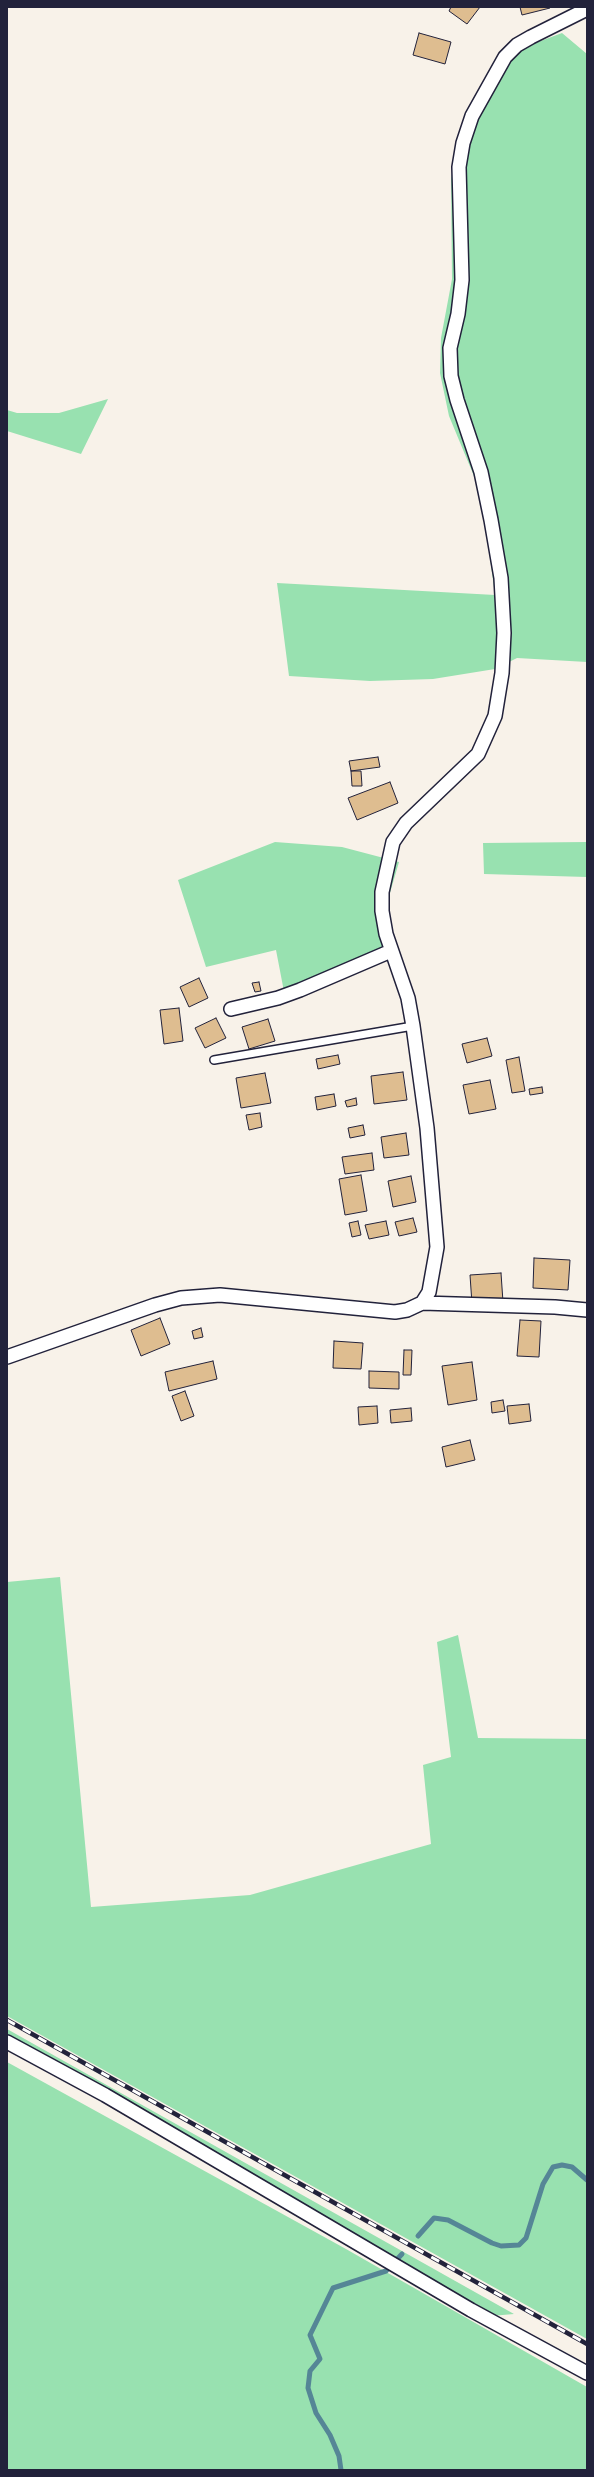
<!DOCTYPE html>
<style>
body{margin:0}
#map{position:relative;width:594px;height:2477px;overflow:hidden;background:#f8f2e9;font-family:Caveat,sans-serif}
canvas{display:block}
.frame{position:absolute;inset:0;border:8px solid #22223b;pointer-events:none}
</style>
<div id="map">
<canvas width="594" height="2477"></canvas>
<div class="frame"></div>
</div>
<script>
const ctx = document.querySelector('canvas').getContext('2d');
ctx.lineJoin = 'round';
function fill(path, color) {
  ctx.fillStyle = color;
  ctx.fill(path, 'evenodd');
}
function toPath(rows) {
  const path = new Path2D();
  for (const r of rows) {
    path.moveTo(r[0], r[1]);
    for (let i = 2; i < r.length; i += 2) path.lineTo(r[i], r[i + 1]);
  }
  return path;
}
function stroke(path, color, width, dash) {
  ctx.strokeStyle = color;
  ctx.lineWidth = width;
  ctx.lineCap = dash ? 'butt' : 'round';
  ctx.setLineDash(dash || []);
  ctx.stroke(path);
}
const green = toPath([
 [562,33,587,54,587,662,517,658,495,669,433,679,370,681,289,676,277,583,495,595,485,521,476,481,449,416,440,373,441,338,452,279,451,179,458,142,490,79,522,48],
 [108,399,81,454,7,431,7,410,17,413,59,413],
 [275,842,342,847,399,862,387,903,394,953,286,1002,276,950,206,967,178,880],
 [587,842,587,877,484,874,483,843],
 [60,1577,91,1907,250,1895,431,1844,423,1765,451,1757,437,1642,458,1635,478,1738,587,1739,587,2339,7,2016,7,1582],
 [7,2029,514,2314,491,2316,7,2044],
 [7,2062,346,2249,587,2387,587,2470,7,2470]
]);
const stream = toPath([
 [418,2236,434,2218,448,2220,492,2243,501,2246,519,2245,526,2238,543,2184,553,2167,562,2165,572,2167,587,2180],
 [341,2470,339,2456,330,2435,316,2413,308,2388,310,2371,320,2359,310,2335,333,2288,386,2271,402,2254]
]);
const building = toPath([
 [451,7,480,7,467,24,449,11,451,7],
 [520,7,550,7,550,8,522,15,520,7],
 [419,33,451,42,445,64,413,55,419,33],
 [378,757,380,767,351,771,349,761,378,757],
 [351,771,361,771,362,786,352,786,351,771],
 [390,782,398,803,357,820,348,798,390,782],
 [199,978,208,998,189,1007,180,987,199,978],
 [259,982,261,991,255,992,252,983,259,982],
 [179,1008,183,1041,164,1044,160,1010,179,1008],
 [216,1018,226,1038,205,1048,195,1028,216,1018],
 [268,1019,275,1041,249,1049,242,1027,268,1019],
 [487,1038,492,1056,467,1063,462,1044,487,1038],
 [338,1055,340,1064,318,1069,316,1059,338,1055],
 [519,1057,525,1091,512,1093,506,1060,519,1057],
 [403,1072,407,1100,374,1104,371,1076,403,1072],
 [265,1073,271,1103,241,1108,236,1078,265,1073],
 [490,1080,496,1109,469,1114,463,1085,490,1080],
 [542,1087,543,1093,530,1095,529,1089,542,1087],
 [334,1094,336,1106,317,1110,315,1097,334,1094],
 [356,1098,357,1105,347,1107,345,1101,356,1098],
 [260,1113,262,1127,249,1130,246,1115,260,1113],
 [363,1125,365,1135,350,1138,348,1128,363,1125],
 [406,1133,409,1155,384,1158,381,1137,406,1133],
 [372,1153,374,1170,345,1174,342,1157,372,1153],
 [361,1175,367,1211,345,1215,339,1179,361,1175],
 [411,1176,416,1202,393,1207,388,1181,411,1176],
 [413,1218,417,1232,399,1236,395,1222,413,1218],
 [358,1221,361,1235,352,1237,349,1223,358,1221],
 [386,1221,389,1235,369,1239,365,1225,386,1221],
 [534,1258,570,1260,568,1290,533,1288,534,1258],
 [501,1273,503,1302,472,1304,470,1275,501,1273],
 [160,1318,170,1344,141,1356,131,1330,160,1318],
 [520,1320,541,1321,539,1357,517,1356,520,1320],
 [201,1328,203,1337,194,1339,192,1331,201,1328],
 [334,1341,363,1343,361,1369,333,1368,334,1341],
 [404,1350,412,1350,411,1375,403,1375,404,1350],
 [213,1361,217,1379,169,1391,165,1372,213,1361],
 [472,1362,477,1400,448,1405,442,1366,472,1362],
 [369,1371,399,1372,399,1389,369,1388,369,1371],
 [185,1391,194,1416,181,1421,172,1396,185,1391],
 [503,1400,505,1411,492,1413,491,1402,503,1400],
 [529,1404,531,1421,509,1424,507,1406,529,1404],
 [377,1406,378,1423,359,1425,358,1407,377,1406],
 [411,1408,412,1421,391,1423,390,1410,411,1408],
 [470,1440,475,1460,446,1467,442,1447,470,1440]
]);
const lane = toPath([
 [214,1060,413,1026]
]);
const street = toPath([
 [231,1009,278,998,300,990,391,951],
 [422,1303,555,1307,587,1310],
 [7,1357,155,1305,181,1298,220,1295,395,1312,407,1310,422,1303,429,1292,437,1247,427,1128,413,1026,408,998,386,934,382,911,382,892,393,842,406,823,478,754,495,716,502,673,504,633,501,578,491,520,481,472,457,400,451,376,450,348,458,314,462,280,459,167,463,143,472,116,505,57,517,45,531,37,587,9],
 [7,2042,105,2095,471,2310,587,2373]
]);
const rail = toPath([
 [7,2020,587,2344]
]);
fill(green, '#98e1b0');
stroke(stream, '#558696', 5);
fill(building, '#debd90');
stroke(building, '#22223b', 1);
stroke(lane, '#22223b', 10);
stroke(street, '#22223b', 16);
stroke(lane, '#fff', 7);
stroke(street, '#fff', 13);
stroke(rail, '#22223b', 4.5);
stroke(rail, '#fff', 3, [9]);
</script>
